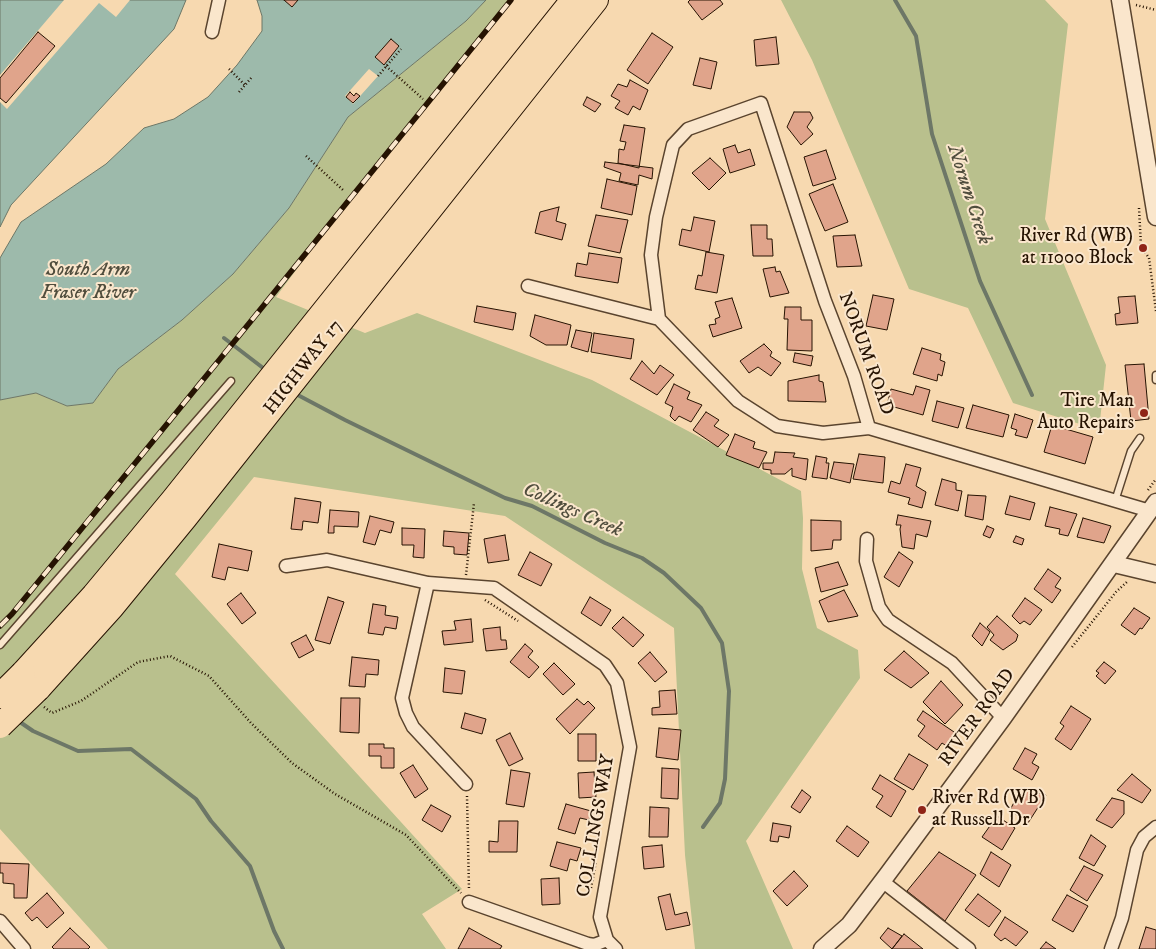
<!DOCTYPE html>
<style>
body{margin:0}
canvas{display:block;background:#f7d9b0}
</style>
<canvas width="1156" height="949"></canvas>
<script>
const ctx = document.querySelector('canvas').getContext('2d');
ctx.lineJoin = 'round';
function fill(path, color) {
  ctx.fillStyle = color;
  ctx.fill(path, 'evenodd');
}
function toPath(rows) {
  const path = new Path2D();
  for (const r of rows) {
    path.moveTo(r[0], r[1]);
    for (let i = 2; i < r.length; i += 2) path.lineTo(r[i], r[i + 1]);
  }
  return path;
}
function stroke(path, color, width, dash) {
  ctx.strokeStyle = color;
  ctx.lineWidth = width;
  ctx.lineCap = dash ? 'butt' : 'round';
  ctx.setLineDash(dash || []);
  ctx.stroke(path);
}
function drawText(font, color, halo, rows, align = 'center') {
  ctx.font = font + ' "IM FELL DW Pica",serif';
  ctx.lineWidth = 4;
  ctx.setLineDash([]);
  ctx.textBaseline = 'middle';
  ctx.strokeStyle = halo;
  ctx.fillStyle = color;
  for (const [text, x, y, turn = 0] of rows) {
    ctx.save();
    ctx.translate(x, y);
    ctx.rotate((+turn || 0) * Math.PI / 180);
    ctx.textAlign = isNaN(turn) ? turn : align;
    if (halo) ctx.strokeText(text, 0, 0);
    ctx.fillText(text, 0, 0);
    ctx.restore();
  }
}
const green = toPath([
 [486,0,509,0,366,176,276,297,365,333,417,313,592,380,801,491,803,518,802,569,817,628,858,650,860,678,746,841,793,949,695,949,685,855,674,628,505,516,254,477,175,574,462,889,422,914,446,949,108,949,0,829,0,400,36,393,67,406,93,403,118,369,182,320,233,274,289,208,348,117,466,21],
 [781,0,1045,0,1068,24,1045,219,1106,365,1099,430,1013,403,968,308,909,289,812,60]
]);
const water = toPath([
 [0,0,186,0,174,29,11,205,0,227,0,0],
 [257,0,486,0,466,21,348,117,289,208,233,274,182,320,118,369,93,403,67,406,36,393,0,400,0,258,21,222,106,164,144,128,174,119,208,97,237,65,262,31,262,16,257,0]
]);
const pier = toPath([
 [64,0,130,0,116,17,99,3,7,109,0,102,0,75],
 [369,69,378,76,353,104,345,96]
]);
const stream = toPath([
 [895,0,916,36,932,134,980,281,1032,395],
 [224,338,267,371],
 [294,393,345,420,505,498,532,506,605,543,642,558,664,573,701,608,722,643,729,691,725,779,720,803,703,827],
 [17,720,33,731,78,751,131,749,196,799,211,821,250,866,274,931,283,949]
]);
const building = toPath([
 [284,0,298,0,292,7,284,0],
 [690,0,720,0,723,4,702,20,688,2,690,0],
 [38,32,55,46,6,103,0,98,0,78,38,32],
 [652,33,673,47,648,84,627,70,652,33],
 [776,37,779,64,756,66,754,40,776,37],
 [391,39,399,46,384,65,375,57,391,39],
 [700,58,717,62,711,89,693,85,700,58],
 [630,80,648,90,640,110,633,106,628,115,615,108,620,101,611,96,618,84,627,87,630,80],
 [350,92,354,96,356,93,360,96,353,103,346,97,350,92],
 [587,97,601,104,595,112,583,105,587,97],
 [794,112,810,112,813,118,807,127,813,134,801,145,787,127,794,112],
 [624,125,645,128,639,168,618,163,619,149,624,150,626,142,620,141,624,125],
 [735,145,738,153,750,149,755,165,730,173,723,149,735,145],
 [826,150,836,179,813,186,804,157,826,150],
 [710,158,726,173,709,190,692,173,710,158],
 [605,162,653,168,652,179,639,175,638,185,619,181,621,173,604,167,605,162],
 [607,179,637,186,632,215,601,208,607,179],
 [833,184,848,222,825,231,809,194,833,184],
 [559,207,556,221,566,224,562,240,535,233,540,212,559,207],
 [596,215,628,220,620,253,588,246,596,215],
 [694,217,715,221,709,252,679,245,682,229,691,231,694,217],
 [751,225,767,225,767,239,772,239,773,256,753,256,751,225],
 [855,235,862,266,837,267,833,236,855,235],
 [706,252,724,255,717,293,695,289,698,275,702,276,706,252],
 [589,253,622,258,618,283,575,276,577,263,587,265,589,253],
 [775,267,776,272,780,271,789,293,770,297,763,269,775,267],
 [873,295,894,299,887,330,866,326,873,295],
 [1135,296,1138,323,1116,325,1115,314,1120,313,1118,297,1135,296],
 [732,298,742,328,713,337,709,325,716,324,715,319,720,317,715,302,732,298],
 [477,306,516,313,513,330,474,322,477,306],
 [785,307,801,307,801,320,812,320,812,351,787,350,788,319,784,319,785,307],
 [535,315,571,325,567,345,546,345,530,336,535,315],
 [576,330,592,333,588,352,571,347,576,330],
 [594,333,634,339,631,359,591,352,594,333],
 [764,344,772,352,770,356,781,363,771,376,758,367,749,373,740,361,764,344],
 [922,348,941,354,940,360,945,362,942,376,938,374,937,381,913,374,922,348],
 [795,353,813,356,811,366,793,362,795,353],
 [642,361,654,374,660,365,674,375,657,395,630,379,642,361],
 [1144,364,1149,419,1131,421,1125,365,1144,364],
 [819,375,819,381,823,382,826,402,788,401,788,381,819,375],
 [674,384,690,392,687,399,702,405,691,422,679,416,675,421,670,416,673,407,665,403,674,384],
 [916,386,930,390,923,415,887,405,891,389,913,395,916,386],
 [937,401,964,408,958,428,932,421,937,401],
 [973,405,1009,415,1003,437,966,428,973,405],
 [706,412,719,420,714,426,729,435,718,447,693,430,706,412],
 [1015,414,1033,420,1027,438,1015,435,1017,430,1011,428,1015,414],
 [1052,425,1093,437,1085,464,1044,452,1052,425],
 [735,434,755,442,753,448,767,452,759,468,726,455,735,434],
 [775,452,795,453,793,457,808,459,806,480,792,476,792,468,785,474,771,474,771,470,763,469,763,463,773,463,775,452],
 [859,454,885,457,883,483,853,479,859,454],
 [816,456,827,458,826,463,829,463,827,479,812,477,816,456],
 [834,462,854,464,850,483,830,478,834,462],
 [906,464,921,468,916,486,926,492,922,508,908,504,910,498,888,492,891,481,900,484,906,464],
 [942,479,956,483,956,490,962,491,958,511,935,505,942,479],
 [968,495,986,496,983,520,965,516,968,495],
 [1010,496,1035,503,1030,520,1005,514,1010,496],
 [295,498,321,502,318,523,303,521,302,530,291,529,295,498],
 [1050,507,1077,514,1068,536,1059,534,1060,529,1045,526,1050,507],
 [330,510,359,512,358,527,334,526,334,533,328,533,330,510],
 [898,515,931,521,927,537,916,534,914,549,902,547,900,529,901,525,896,525,898,515],
 [370,516,394,522,391,533,380,530,375,545,363,542,370,516],
 [1083,518,1111,526,1104,543,1077,537,1083,518],
 [811,520,841,521,841,540,833,540,832,549,811,551,811,520],
 [987,526,994,529,990,538,983,535,987,526],
 [402,528,425,529,424,558,413,557,414,545,402,545,402,528],
 [444,531,469,533,467,555,454,554,454,547,443,546,444,531],
 [505,535,509,560,488,563,484,539,505,535],
 [1016,536,1024,539,1022,545,1013,542,1016,536],
 [219,544,252,551,248,571,228,567,225,580,212,577,219,544],
 [530,552,552,564,541,586,518,575,530,552],
 [899,552,913,562,899,587,884,577,899,552],
 [838,562,848,585,821,592,815,568,838,562],
 [1048,569,1061,578,1055,587,1061,590,1052,603,1034,589,1048,569],
 [844,590,858,616,828,622,819,601,844,590],
 [241,593,256,613,242,624,227,604,241,593],
 [328,597,344,602,330,644,315,640,328,597],
 [590,597,611,610,601,626,581,613,590,597],
 [1025,598,1042,610,1030,625,1024,621,1020,624,1012,616,1025,598],
 [373,604,386,606,385,615,398,617,396,629,385,627,383,635,368,633,373,604],
 [1134,608,1150,618,1142,629,1140,628,1135,635,1121,625,1134,608],
 [997,616,1018,635,1016,641,1003,650,990,640,994,635,987,627,997,616],
 [623,617,644,635,633,647,612,628,623,617],
 [471,619,473,642,444,645,442,631,456,630,454,621,471,619],
 [980,623,990,632,982,646,972,636,980,623],
 [500,627,501,640,506,640,507,649,486,651,483,629,500,627],
 [306,635,314,650,299,658,291,643,306,635],
 [525,644,533,651,528,657,539,667,529,678,510,662,525,644],
 [904,651,929,673,911,688,884,670,904,651],
 [650,652,667,672,655,682,638,663,650,652],
 [352,657,379,660,378,675,366,674,365,687,349,686,352,657],
 [1104,662,1116,671,1105,684,1096,676,1099,673,1096,671,1104,662],
 [554,663,575,684,563,695,543,674,554,663],
 [445,668,465,671,462,694,443,692,445,668],
 [941,681,963,705,945,724,923,702,941,681],
 [675,690,677,714,652,715,652,708,660,707,659,691,675,690],
 [341,698,360,698,359,733,340,732,341,698],
 [577,699,584,705,588,701,595,708,570,734,556,719,577,699],
 [1071,706,1091,719,1071,750,1055,739,1064,726,1060,723,1071,706],
 [923,711,957,734,948,747,942,743,937,750,918,736,925,726,917,720,923,711],
 [465,713,486,719,482,734,461,728,465,713],
 [659,728,681,730,678,760,656,757,659,728],
 [510,733,523,759,509,766,496,740,510,733],
 [578,734,596,734,596,761,578,761,578,734],
 [369,744,384,744,384,748,394,748,394,768,381,768,381,756,369,756,369,744],
 [1025,748,1037,754,1032,763,1039,767,1032,780,1013,769,1025,748],
 [909,754,928,765,913,790,894,779,909,754],
 [413,765,428,789,415,798,400,773,413,765],
 [662,768,679,769,678,799,661,798,662,768],
 [511,770,530,773,524,807,506,804,511,770],
 [594,772,596,797,579,798,578,773,594,772],
 [1132,774,1151,790,1142,803,1117,790,1132,774],
 [880,775,906,791,891,817,876,807,883,796,872,789,880,775],
 [1021,789,1046,795,1028,823,1010,810,1021,789],
 [802,790,811,797,800,813,791,807,802,790],
 [1112,798,1124,801,1124,814,1112,828,1096,820,1112,798],
 [566,804,591,811,589,820,580,818,575,834,558,829,566,804],
 [431,805,451,816,442,832,422,820,431,805],
 [650,807,669,808,668,837,649,837,650,807],
 [997,816,1015,828,1002,850,982,837,997,816],
 [499,821,518,821,517,852,489,852,489,841,498,842,499,821],
 [773,823,791,826,789,838,779,836,778,842,770,841,773,823],
 [847,826,869,842,858,857,836,841,847,826],
 [1091,835,1106,846,1094,866,1079,858,1091,835],
 [557,842,581,848,577,861,570,859,567,871,550,866,557,842],
 [662,845,664,867,644,869,642,847,662,845],
 [939,852,976,875,945,921,907,891,939,852],
 [991,852,1011,865,999,887,980,874,991,852],
 [0,863,29,864,27,898,14,898,14,884,3,883,3,873,0,873,0,863],
 [1084,866,1103,875,1087,901,1070,890,1084,866],
 [794,871,808,886,787,906,773,891,794,871],
 [559,878,560,904,542,905,541,879,559,878],
 [47,893,64,913,47,928,37,917,32,921,25,913,47,893],
 [670,894,675,915,687,912,690,925,666,930,658,897,670,894],
 [978,894,1001,911,989,927,965,910,978,894],
 [1067,895,1088,906,1073,932,1052,920,1067,895],
 [1005,917,1028,932,1016,946,1005,938,1001,941,994,935,1005,917],
 [1146,927,1156,930,1156,949,1139,949,1146,927],
 [70,928,90,947,88,949,54,949,52,947,70,928],
 [469,928,502,946,500,949,458,949,469,928],
 [888,928,902,936,892,949,880,938,888,928],
 [904,934,923,949,892,949,904,934],
 [1046,942,1056,949,1040,949,1046,942]
]);
const path = toPath([
 [1136,5,1156,10],
 [386,66,423,99],
 [229,69,245,85],
 [378,76,401,49],
 [239,92,252,77],
 [306,156,343,190],
 [1139,208,1141,246,1149,258,1156,311],
 [1148,490,1156,479],
 [466,575,474,503],
 [485,600,518,621],
 [1072,647,1116,592,1128,581],
 [44,707,52,713,81,701,138,662,170,656,209,676,251,723,292,763,335,794,406,835,461,893],
 [467,796,469,890],
 [591,888,596,861]
]);
const service = toPath([
 [1156,375,1156,380],
 [1115,501,1131,451,1140,438],
 [0,645,231,381]
]);
const minor = toPath([
 [212,32,219,0],
 [528,286,659,319],
 [869,428,854,376,825,301,761,103,688,129,673,145,656,217,651,255,659,319,738,401,777,426,823,433,869,428,1150,511],
 [867,539,866,561,879,607,888,620,952,663,1003,718],
 [286,566,327,560,428,583,494,588,605,665,617,683,630,747,600,917,607,940,616,949],
 [428,583,402,698,406,713,413,727,466,784],
 [882,881,969,949],
 [469,902,588,944,594,945,607,940],
 [0,921,24,949],
 [1111,949,1122,918,1137,850,1144,837,1156,827]
]);
const tertiary = toPath([
 [1120,0,1156,217],
 [1114,564,1156,574],
 [822,949,849,925,887,875,1003,718,1156,502]
]);
const motorway = toPath([
 [23,673,94,595,173,500,573,0],
 [38,689,112,607,185,518,596,0]
]);
const rail = toPath([
 [0,626,12,614,251,321,511,0]
]);
const motorwayBridge = toPath([
 [0,696,23,673],
 [0,726,38,689]
]);
const markers = [
 [1143,248,5,"#8f2418"],
 [1144,413,5,"#8f2418"],
 [922,810,5,"#8f2418"]
];
const poiNames = [
 ["River Rd (WB)",1133,237],
 ["at 11000 Block",1133,259],
 ["Tire Man",1134,402],
 ["Auto Repairs",1134,424],
 ["River Rd (WB)",932,799,"left"],
 ["at Russell Dr",932,821,"left"]
];
const streetNames = [
 ["NORUM ROAD",865,354,70],
 ["HIGHWAY 17",304,368,-52],
 ["RIVER ROAD",978,718,-54],
 ["COLLINGS WAY",597,826,-80]
];
const waterNames = [
 ["Norum Creek",968,195,72],
 ["South Arm",88,271],
 ["Fraser River",88,294],
 ["Collings Creek",572,511,24]
];
fill(green, '#b9c08d');
fill(water, '#9dbaab');
stroke(water, '#6d7767', 1);
fill(pier, '#f7d9b0');
stroke(stream, '#6d7767', 4);
fill(building, '#e0a48b');
stroke(building, '#261302', 1);
stroke(service, '#5a442e', 9);
stroke(minor, '#5a442e', 15);
stroke(tertiary, '#5a442e', 19);
stroke(motorway, '#261302', 26);
stroke(path, '#261302', 2.5, [1, 2.5]);
stroke(service, '#fae6cc', 6);
stroke(minor, '#fae6cc', 12);
stroke(tertiary, '#fae6cc', 16);
stroke(motorway, '#f7d9b0', 24);
stroke(rail, '#261302', 5.5);
stroke(rail, '#fae6cc', 4, [11]);
stroke(motorwayBridge, '#261302', 26, []);
stroke(motorwayBridge, '#f7d9b0', 24);
for (const [x, y, r, color] of markers) {
  const dot = new Path2D();
  dot.arc(x, y, r, 0, 2 * Math.PI);
  ctx.fillStyle = color;
  ctx.fill(dot);
  stroke(dot, '#fae6cc', 2);
}
drawText('19px', '#261302', '#fae6cc', poiNames, 'right');
drawText('19px', '#261302', '#fae6cc', streetNames);
drawText('italic 20px', '#504d3d', '#fae6cc', waterNames);
</script>
